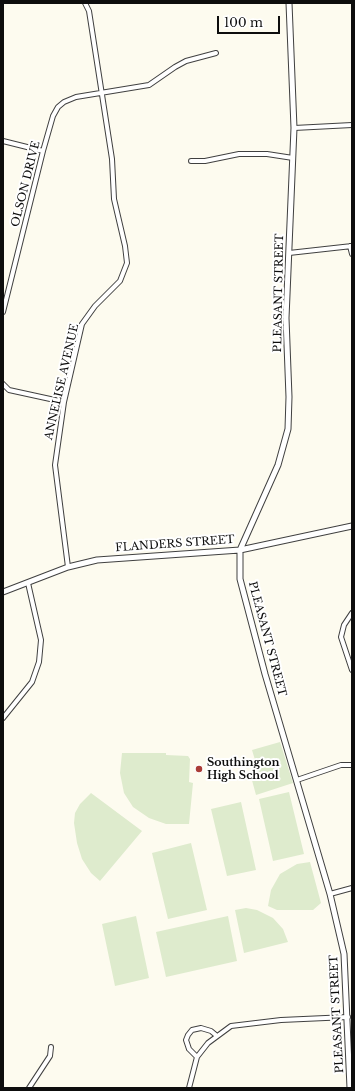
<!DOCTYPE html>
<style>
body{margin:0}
#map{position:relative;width:355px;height:1091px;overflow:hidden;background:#fdfbef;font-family:"Libre Baskerville",serif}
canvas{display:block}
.frame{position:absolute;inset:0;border:4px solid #0d0d0d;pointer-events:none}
.scale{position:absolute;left:217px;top:16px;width:63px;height:18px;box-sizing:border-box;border:2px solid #0d0d0d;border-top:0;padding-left:5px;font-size:12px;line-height:14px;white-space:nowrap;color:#0d0d0d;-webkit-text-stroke:3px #fff;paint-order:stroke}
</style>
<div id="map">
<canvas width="355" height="1091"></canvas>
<div class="frame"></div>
<div class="scale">100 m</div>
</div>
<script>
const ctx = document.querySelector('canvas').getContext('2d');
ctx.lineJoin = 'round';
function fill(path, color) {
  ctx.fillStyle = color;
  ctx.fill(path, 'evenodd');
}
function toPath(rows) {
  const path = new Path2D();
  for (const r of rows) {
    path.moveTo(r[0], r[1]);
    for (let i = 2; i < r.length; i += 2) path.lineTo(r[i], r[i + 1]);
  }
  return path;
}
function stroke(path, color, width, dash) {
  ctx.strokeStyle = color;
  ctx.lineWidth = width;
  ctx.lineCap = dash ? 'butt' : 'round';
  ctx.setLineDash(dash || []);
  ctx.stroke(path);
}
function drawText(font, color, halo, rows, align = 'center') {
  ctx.font = font + ' "Libre Baskerville",serif';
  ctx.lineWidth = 4;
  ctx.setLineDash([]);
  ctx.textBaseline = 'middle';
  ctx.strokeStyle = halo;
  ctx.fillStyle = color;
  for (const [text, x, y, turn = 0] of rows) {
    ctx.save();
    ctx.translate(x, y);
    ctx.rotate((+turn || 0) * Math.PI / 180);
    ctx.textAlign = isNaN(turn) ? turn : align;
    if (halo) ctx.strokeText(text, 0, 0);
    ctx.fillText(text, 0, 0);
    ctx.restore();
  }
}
const pitch = toPath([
 [280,742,293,783,256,795,250,773,258,770,252,750],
 [122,753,166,753,166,755,188,756,190,759,189,782,193,783,189,824,166,824,149,818,133,807,124,793,120,773],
 [289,792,304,854,273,861,259,799],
 [91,793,142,831,100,881,91,873,82,859,77,843,74,823,75,813,80,804],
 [241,802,256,870,227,876,211,809],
 [191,843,207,910,168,919,152,853],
 [310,862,321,903,313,910,277,910,268,906,271,890,280,874,297,864],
 [246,908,257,910,273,918,283,929,288,942,244,953,235,910],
 [136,916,149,978,115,986,102,924],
 [228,916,237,961,166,977,156,932]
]);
const minor = toPath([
 [294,128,352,125],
 [3,141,43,151],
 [191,161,205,161,239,154,267,154,293,158],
 [350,246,352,254],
 [289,253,352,246],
 [3,312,43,151,53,116,58,107,64,102,76,97,149,85,175,67,186,61,216,53],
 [3,384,9,390,64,402],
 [68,567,55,465,64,402,82,324,95,306,120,281,127,263,125,246,114,199,112,159,89,11,85,3],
 [352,613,344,625,341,637,352,670],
 [3,718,32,682,39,662,41,640,28,583],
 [297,780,341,765,352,765],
 [330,894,352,888],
 [197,1057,189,1049,186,1040,188,1035,192,1030,201,1028,211,1031,217,1036],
 [29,1088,50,1056,51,1047],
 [189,1088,197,1057,208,1043,231,1026,281,1020,348,1017]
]);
const tertiary = toPath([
 [289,3,294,128,286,318,289,397,288,429,278,465,240,550,240,579,265,674,330,894,344,954,350,1088],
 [3,592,68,567,97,560,240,550,352,526]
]);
const markers = [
 [199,769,4,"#ab3c37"]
];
const streetNames = [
 ["OLSON DRIVE",26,184,-76],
 ["PLEASANT STREET",279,293,-89],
 ["ANNELISE AVENUE",62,382,-77],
 ["FLANDERS STREET",175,544,-4],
 ["PLEASANT STREET",267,639,75],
 ["PLEASANT STREET",337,1014,-93]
];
const poiNames = [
 ["Southington",207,763],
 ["High School",207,776]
];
fill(pitch, '#deebcd');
stroke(minor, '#404040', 6);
stroke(tertiary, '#404040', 7);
stroke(minor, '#fff', 4);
stroke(tertiary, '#fff', 5);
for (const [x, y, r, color] of markers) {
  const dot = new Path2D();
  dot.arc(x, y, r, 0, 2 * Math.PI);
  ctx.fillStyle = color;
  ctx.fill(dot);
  stroke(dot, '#fff', 1.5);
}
drawText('11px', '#0d0d0d', '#fff', streetNames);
drawText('bold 11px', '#0d0d0d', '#fff', poiNames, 'left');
</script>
